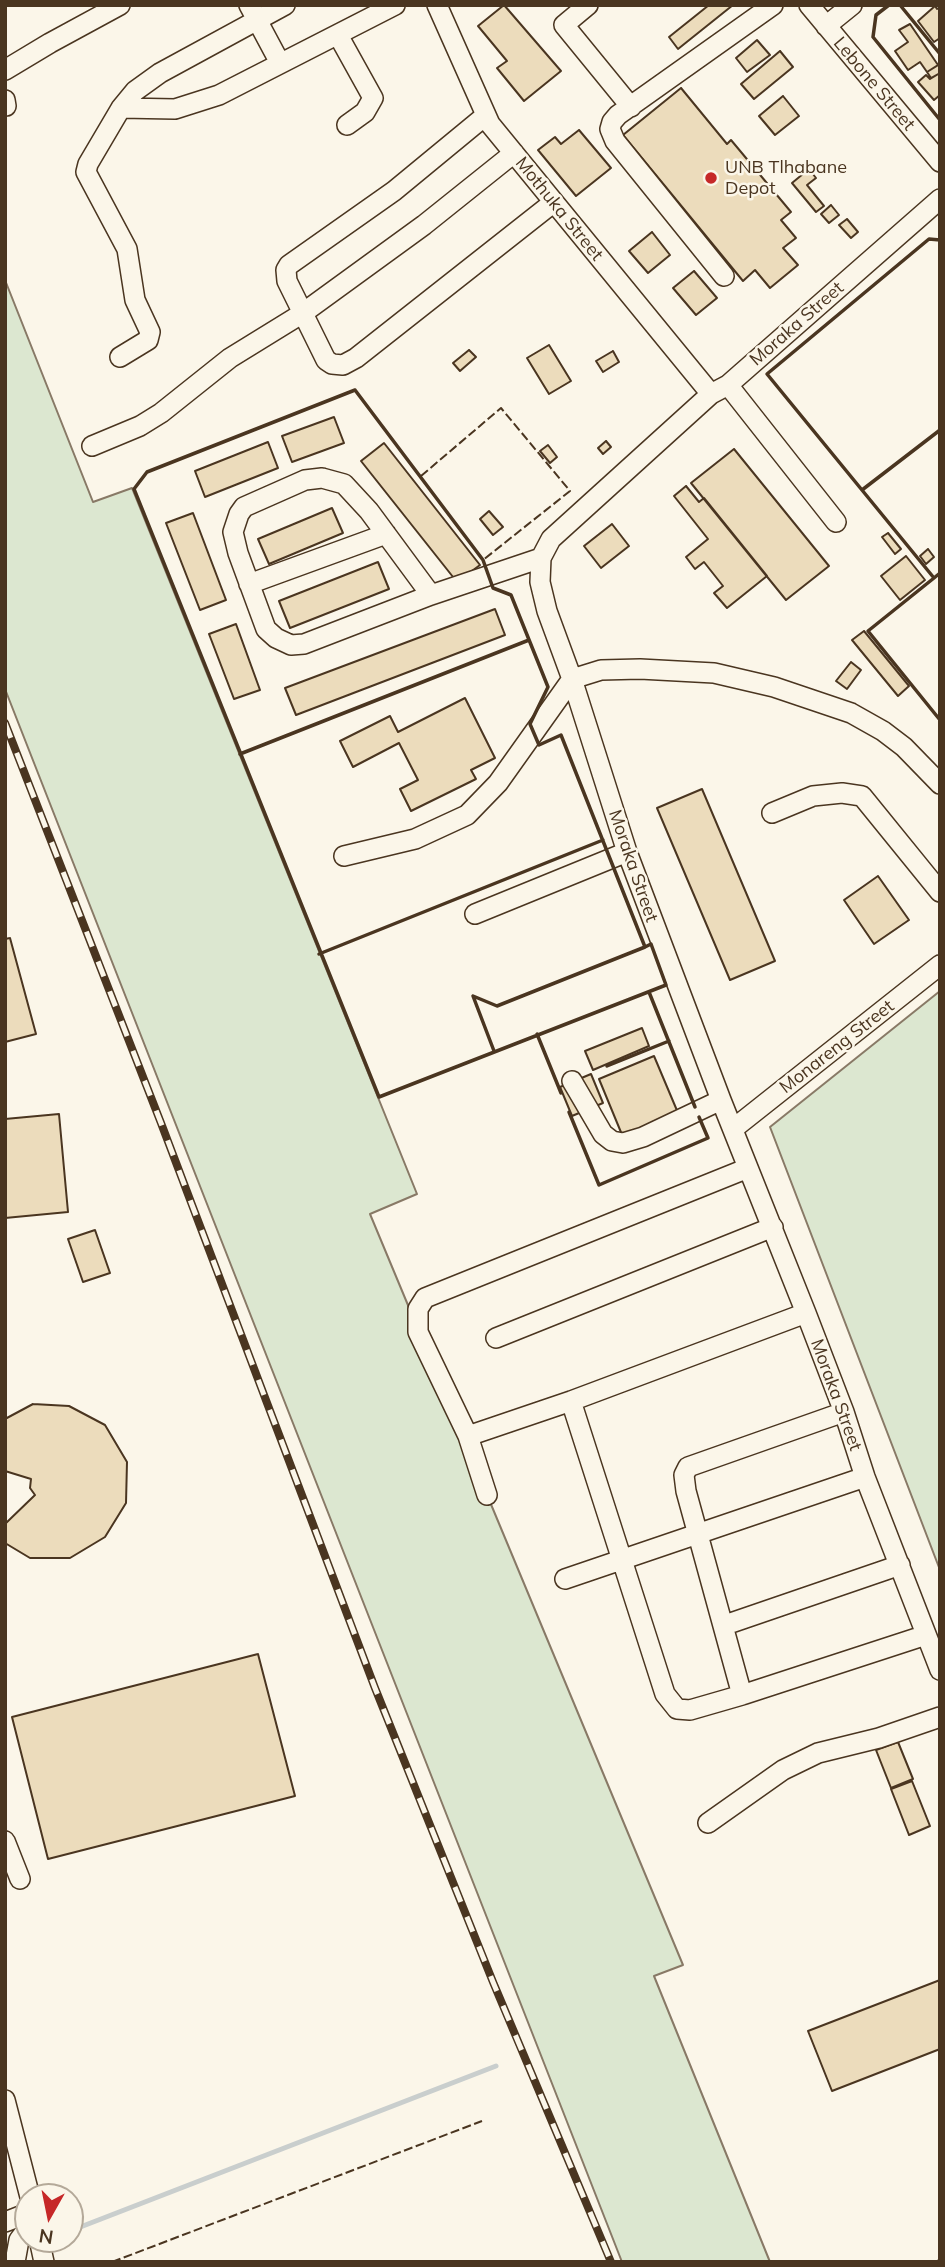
<!DOCTYPE html>
<style>
body{margin:0}
#map{position:relative;width:945px;height:2267px;overflow:hidden;background:#fbf6e9;font-family:Mulish,sans-serif}
canvas{display:block}
.frame{position:absolute;inset:0;border:7px solid #4a3520;pointer-events:none}
.north{position:absolute;left:14px;top:2183px;width:70px;height:70px;box-sizing:border-box;background:#fbf6e9;border:2px solid #b4a999;border-radius:50%;rotate:189deg;font-size:19px;font-weight:700;line-height:28px;text-align:center;color:#4a3520}
.north::after{content:'';display:block;margin:auto;width:24px;height:32px;background:#c62828;clip-path:polygon(50% 0,100% 100%,50% 72%,0 100%)}
</style>
<div id="map">
<canvas width="945" height="2267"></canvas>
<div class="frame"></div>
<div class="north">N</div>
</div>
<script>
const ctx = document.querySelector('canvas').getContext('2d');
ctx.lineJoin = 'round';
function fill(path, color) {
  ctx.fillStyle = color;
  ctx.fill(path, 'evenodd');
}
function toPath(rows) {
  const path = new Path2D();
  for (const r of rows) {
    path.moveTo(r[0], r[1]);
    for (let i = 2; i < r.length; i += 2) path.lineTo(r[i], r[i + 1]);
  }
  return path;
}
function stroke(path, color, width, dash) {
  ctx.strokeStyle = color;
  ctx.lineWidth = width;
  ctx.lineCap = dash ? 'butt' : 'round';
  ctx.setLineDash(dash || []);
  ctx.stroke(path);
}
function drawText(font, color, halo, rows, align = 'center') {
  ctx.font = font + ' Mulish,sans-serif';
  ctx.lineWidth = 5;
  ctx.setLineDash([]);
  ctx.textBaseline = 'middle';
  ctx.strokeStyle = halo;
  ctx.fillStyle = color;
  for (const [text, x, y, turn = 0] of rows) {
    ctx.save();
    ctx.translate(x, y);
    ctx.rotate((+turn || 0) * Math.PI / 180);
    ctx.textAlign = isNaN(turn) ? turn : align;
    if (halo) ctx.strokeText(text, 0, 0);
    ctx.fillText(text, 0, 0);
    ctx.restore();
  }
}
const green = toPath([
 [5,280,93,502,132,488,417,1194,370,1214,683,1965,654,1976,770,2262,622,2262,5,689,5,280],
 [940,991,940,1570,770,1127,940,991]
]);
const stream = toPath([
 [70,2231,496,2066]
]);
const building = toPath([
 [504,5,561,71,524,101,497,68,507,61,478,26,504,5],
 [709,5,733,5,678,49,669,37,709,5],
 [935,6,937,9,940,7,940,38,934,42,918,21,935,6],
 [910,24,938,65,927,72,920,62,908,70,895,51,908,42,899,30,910,24],
 [757,40,770,55,747,72,736,58,757,40],
 [780,51,793,67,754,99,741,84,780,51],
 [940,64,940,73,931,78,927,72,940,64],
 [940,73,940,95,934,100,918,82,926,75,930,79,940,73],
 [681,88,727,144,731,140,791,212,781,220,796,238,783,248,798,265,770,288,755,270,743,281,623,135,681,88],
 [783,96,799,116,775,135,759,116,783,96],
 [579,130,611,168,576,196,538,150,555,137,561,144,579,130],
 [809,169,816,178,807,185,824,206,816,212,792,183,809,169],
 [831,205,839,215,829,223,821,214,831,205],
 [847,219,858,232,851,238,839,225,847,219],
 [652,232,670,255,648,273,629,251,652,232],
 [694,271,717,298,696,315,673,288,694,271],
 [549,345,571,381,549,394,527,358,549,345],
 [469,350,476,357,460,371,453,363,469,350],
 [613,351,619,362,603,372,596,361,613,351],
 [334,417,344,443,292,462,282,436,334,417],
 [606,441,611,447,603,454,598,448,606,441],
 [268,442,278,468,205,497,195,471,268,442],
 [384,443,480,565,457,582,361,461,384,443],
 [548,445,557,457,550,463,540,451,548,445],
 [734,449,829,566,786,600,691,483,734,449],
 [686,486,699,502,704,498,767,576,727,608,714,593,723,586,704,562,695,569,686,557,708,539,674,496,686,486],
 [332,508,343,533,269,564,258,539,332,508],
 [489,511,503,527,493,535,480,519,489,511],
 [193,513,226,600,200,610,166,523,193,513],
 [612,524,629,546,601,568,584,546,612,524],
 [888,533,901,549,895,554,882,537,888,533],
 [928,549,934,557,926,564,920,556,928,549],
 [906,556,925,580,900,600,881,576,906,556],
 [378,562,389,589,290,628,279,601,378,562],
 [495,609,505,635,296,715,285,688,495,609],
 [236,624,260,690,234,699,209,634,236,624],
 [864,631,909,686,898,696,852,640,864,631],
 [851,662,861,670,847,689,836,681,851,662],
 [465,698,495,758,471,770,476,779,411,811,400,789,418,780,399,743,353,767,340,741,390,716,398,732,465,698],
 [702,789,775,961,730,980,657,808,702,789],
 [878,876,909,920,874,944,844,900,878,876],
 [10,938,36,1034,5,1042,5,939,10,938],
 [642,1028,649,1046,593,1070,585,1051,642,1028],
 [654,1056,681,1120,625,1142,599,1079,654,1056],
 [591,1074,603,1103,572,1116,560,1087,591,1074],
 [59,1114,68,1212,5,1218,5,1119,59,1114],
 [95,1230,110,1273,83,1282,68,1239,95,1230],
 [33,1404,69,1406,105,1425,127,1462,126,1503,105,1537,70,1558,30,1558,5,1543,5,1524,35,1495,30,1488,31,1479,5,1471,5,1419,33,1404],
 [258,1654,295,1796,48,1859,12,1717,258,1654],
 [898,1742,913,1779,891,1788,876,1750,898,1742],
 [912,1781,930,1826,909,1835,891,1789,912,1781],
 [940,1980,940,2049,832,2091,808,2031,940,1980]
]);
const minor = toPath([
 [249,5,280,63],
 [437,5,490,124,711,394],
 [588,5,564,25,631,107],
 [809,5,940,162],
 [826,26,852,5],
 [338,35,373,98,365,112,347,125],
 [5,70,50,43,120,5],
 [5,100,6,106],
 [121,108,175,109,219,95,395,5],
 [485,116,394,191,289,265,286,270,287,281,326,360,332,364,343,365,356,358,554,202],
 [940,199,728,385,711,394,551,539,541,558,540,582,547,611,572,679,627,852,721,1100,806,1313,844,1412,865,1477,940,1670],
 [724,276,615,141,610,129,612,122,618,115,773,5],
 [120,357,148,340,150,332,135,300,127,249,86,172,88,164,121,108,135,91,160,73,285,5],
 [728,385,836,522],
 [92,446,140,426,161,413,230,358,303,313,424,225,514,153],
 [322,478,344,484,369,511,431,595,304,644,291,645,276,638,266,629,238,553,233,532,239,514,244,507,305,480,322,478],
 [249,584,386,534],
 [431,595,541,558],
 [772,813,813,796,842,793,862,796,940,892],
 [344,856,415,839,467,815,498,783,572,679,601,670,640,669,714,673,774,687,851,713,883,731,904,747,940,784],
 [475,914,627,852],
 [572,1081,603,1134,612,1141,623,1143,643,1137,721,1100],
 [733,1129,940,965],
 [496,1338,773,1227],
 [571,1401,665,1694,677,1709,690,1710,742,1695,926,1635],
 [468,1436,571,1401,806,1313],
 [487,1495,468,1436,418,1332,418,1309,425,1298,748,1168],
 [565,1579,865,1477],
 [725,1625,900,1565],
 [742,1695,686,1491,684,1475,688,1467,844,1412],
 [708,1823,783,1770,818,1753,879,1738,940,1717],
 [5,1841,20,1879],
 [5,2100,30,2197],
 [5,2222,28,2213],
 [39,2239,44,2262],
 [15,2262,19,2240,28,2228]
]);
const rail = toPath([
 [5,723,161,1123,375,1688,493,1982,611,2262]
]);
const fence = toPath([
 [421,476,501,408,570,491,483,560],
 [112,2262,482,2121],
 [934,2262,940,2260]
]);
const wall = toPath([
 [889,5,876,15,873,37,940,120],
 [900,5,940,54],
 [940,240,929,239,767,374,934,578,940,573],
 [355,390,483,560,493,588,511,595,548,687,530,724,539,745,561,735,645,947,651,944,666,985,379,1097,134,489,147,472,355,390],
 [862,490,940,430],
 [934,578,868,631,940,720],
 [240,754,529,640],
 [319,954,603,840],
 [649,992,695,1107],
 [537,1034,561,1093],
 [494,1051,473,996,497,1006,645,947],
 [607,1066,669,1041],
 [569,1112,599,1185,708,1138,699,1117]
]);
const markers = [
 [711,178,7,"#c62828"]
];
const streetNames = [
 ["Lebone Street",874,84,50],
 ["Mothuka Street",559,209,51],
 ["Moraka Street",797,324,-41],
 ["Moraka Street",633,866,71],
 ["Monareng Street",837,1047,-38],
 ["Moraka Street",836,1395,70]
];
const poiNames = [
 ["UNB Tlhabane",725,168],
 ["Depot",725,189]
];
fill(green, '#dce7d0');
stroke(green, '#887966', 2);
stroke(stream, '#c9cecd', 5);
fill(building, '#ecdcbc');
stroke(building, '#4a3520', 2);
stroke(minor, '#4a3520', 22);
stroke(minor, '#fbf6e9', 19);
stroke(rail, '#4a3520', 8);
stroke(rail, '#fbf6e9', 5, [16]);
stroke(fence, '#4a3520', 2, [9, 3.5]);
stroke(wall, '#4a3520', 3.5);
for (const [x, y, r, color] of markers) {
  const dot = new Path2D();
  dot.arc(x, y, r, 0, 2 * Math.PI);
  ctx.fillStyle = color;
  ctx.fill(dot);
  stroke(dot, '#fbf6e9', 2.5);
}
drawText('18px', '#4a3520', '#fbf6e9', streetNames);
drawText('18px', '#4a3520', '#fbf6e9', poiNames, 'left');
</script>
